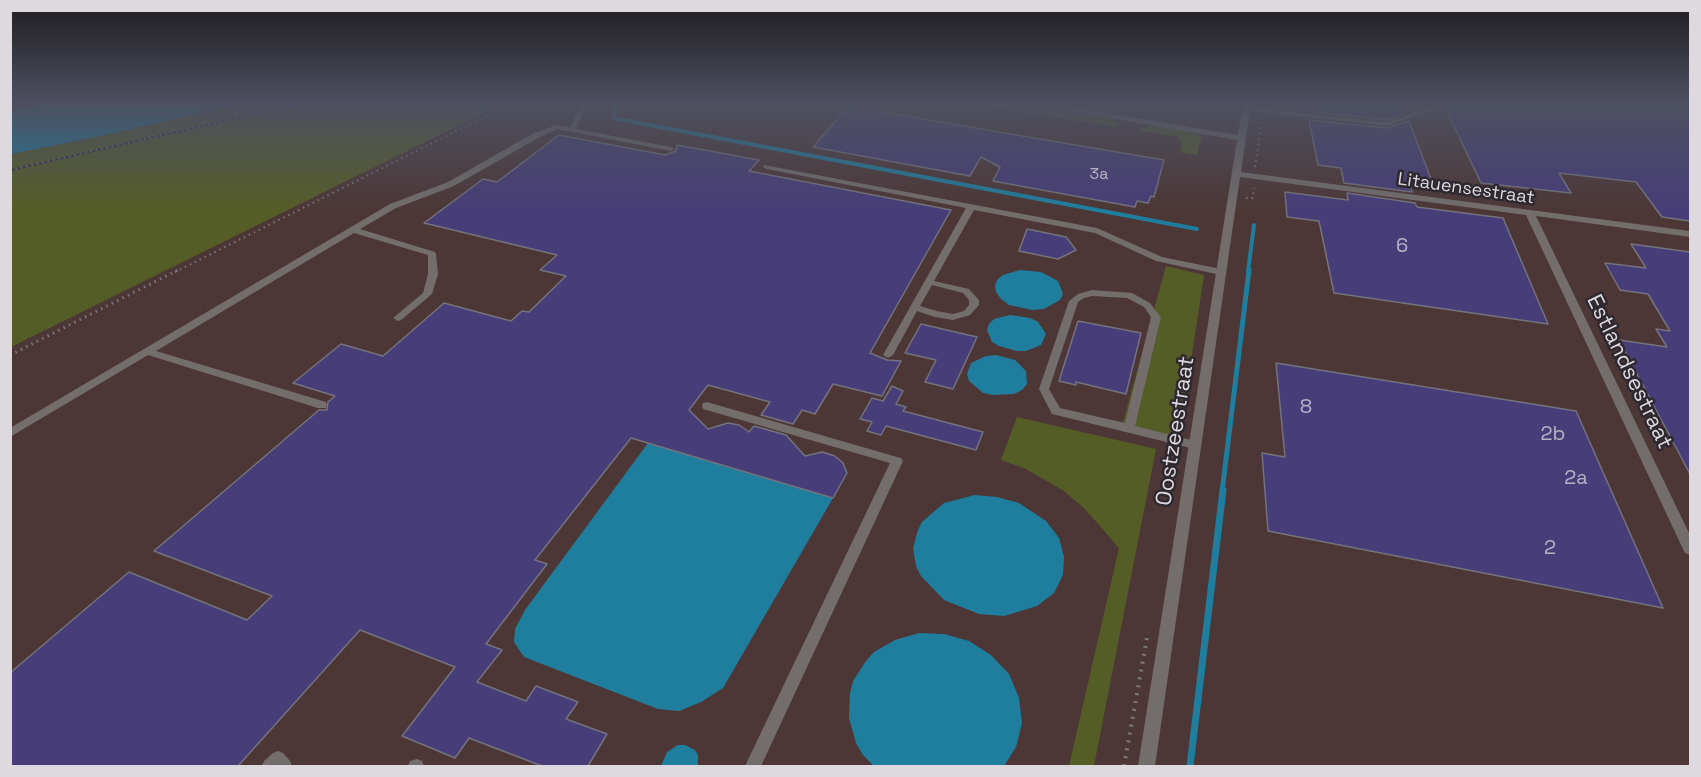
<!DOCTYPE html>
<style>
body{margin:0}
#map{position:relative;width:1701px;height:777px;overflow:hidden;background:#38333a;font-family:"Space Grotesk",sans-serif}
canvas{display:block}
.frame{position:absolute;inset:0;border:12px solid #ddd9de;pointer-events:none}
</style>
<div id="map">
<canvas width="1701" height="777"></canvas>
<div class="frame"></div>
</div>
<script>
const ctx = document.querySelector('canvas').getContext('2d');
ctx.lineJoin = 'round';
function fill(path, color) {
  ctx.fillStyle = color;
  ctx.fill(path, 'evenodd');
}
function toPath(rows) {
  const path = new Path2D();
  for (const r of rows) {
    path.moveTo(r[0], r[1]);
    for (let i = 2; i < r.length; i += 2) path.lineTo(r[i], r[i + 1]);
  }
  return path;
}
function stroke(path, color, width, dash) {
  ctx.strokeStyle = color;
  ctx.lineWidth = width;
  ctx.lineCap = dash ? 'butt' : 'round';
  ctx.setLineDash(dash || []);
  ctx.stroke(path);
}
function drawText(font, color, halo, rows, align = 'center') {
  ctx.font = font + ' "Space Grotesk",sans-serif';
  ctx.lineWidth = 5;
  ctx.setLineDash([]);
  ctx.textBaseline = 'middle';
  ctx.strokeStyle = halo;
  ctx.fillStyle = color;
  for (const [text, x, y, turn = 0] of rows) {
    ctx.save();
    ctx.translate(x, y);
    ctx.rotate((+turn || 0) * Math.PI / 180);
    ctx.textAlign = isNaN(turn) ? turn : align;
    if (halo) ctx.strokeText(text, 0, 0);
    ctx.fillText(text, 0, 0);
    ctx.restore();
  }
}
const industrial = toPath([
 [325,103,1690,103,1690,766,11,766,10,174]
]);
const green = toPath([
 [240,103,297,103,11,169,10,154,110,134],
 [307,103,504,103,11,347,11,171],
 [967,103,1013,103,1110,118,1117,124,1117,127],
 [1154,125,1202,134,1197,155,1180,152,1182,143,1178,137,1136,130],
 [1166,266,1204,275,1179,439,1122,426],
 [1017,417,1156,449,1094,766,1069,766,1119,548,1085,509,1064,491,1026,469,1001,460]
]);
const water = toPath([
 [48,103,240,103,110,134,11,154,11,110],
 [1020,270,1041,272,1058,281,1063,294,1060,300,1044,309,1032,310,1009,305,1001,299,996,292,995,286,997,280,1003,275],
 [1010,315,1030,318,1038,322,1046,334,1041,345,1026,351,1017,351,999,346,992,342,987,330,989,324,994,319],
 [996,355,1015,360,1026,371,1027,384,1022,390,1014,394,993,395,983,393,969,381,967,374,971,363,986,356],
 [648,443,833,498,723,688,701,702,679,711,658,709,524,657,514,642,515,629,525,610],
 [975,495,997,497,1019,503,1046,521,1059,538,1064,557,1063,575,1054,593,1037,606,1004,616,979,614,944,600,921,576,916,566,913,548,918,530,922,522,944,503],
 [919,633,944,634,969,641,991,655,1009,674,1019,698,1022,723,1016,747,1004,766,874,766,863,755,856,743,849,718,850,693,853,681,866,661,874,652,895,640],
 [678,745,685,745,695,750,698,755,698,766,661,766,667,752]
]);
const streamFar2 = toPath([
 [618,103,613,118,1197,229],
 [1248,272,1254,225]
]);
const streamFar1 = toPath([
 [1222,492,1249,270]
]);
const stream = toPath([
 [1190,766,1223,490]
]);
const building = toPath([
 [1306,103,1402,103,1406,113,1386,120,1307,111,1306,103],
 [1443,103,1690,103,1690,221,1662,217,1636,182,1559,173,1571,193,1481,183,1443,103],
 [848,106,993,131,1164,160,1154,197,1151,196,1148,203,1137,201,1135,207,993,181,1000,167,981,157,970,176,813,147,848,106],
 [1309,120,1387,128,1409,121,1431,179,1407,176,1412,192,1344,183,1341,168,1318,165,1309,120],
 [559,135,665,155,676,151,677,145,759,160,749,171,951,210,870,353,887,360,901,361,882,396,833,384,815,414,802,410,793,424,761,415,770,402,708,385,689,410,708,429,728,423,739,425,749,432,754,426,786,435,805,456,822,452,835,456,843,463,847,473,833,498,631,438,535,560,547,564,486,644,502,650,477,682,526,701,536,686,578,702,566,719,607,734,588,766,542,766,469,738,455,758,402,736,455,667,360,630,238,766,10,766,10,673,129,572,247,620,272,596,154,551,319,410,327,410,328,402,335,396,293,383,341,344,383,356,444,303,511,321,522,311,529,312,566,276,540,270,557,255,424,223,483,179,497,182,559,135],
 [1285,192,1348,200,1347,193,1415,203,1417,207,1503,218,1548,324,1334,293,1319,221,1287,217,1285,192],
 [1027,229,1066,237,1076,250,1058,259,1019,251,1027,229],
 [1631,244,1690,252,1690,474,1619,340,1667,347,1656,329,1670,331,1648,294,1620,290,1605,263,1646,268,1631,244],
 [1078,321,1141,333,1126,394,1076,382,1076,385,1059,381,1078,321],
 [921,324,977,337,953,389,925,382,936,360,905,353,921,324],
 [1276,363,1576,411,1663,608,1268,531,1262,453,1285,457,1276,363],
 [892,386,903,391,896,404,906,407,903,411,983,432,976,450,886,426,881,435,867,431,872,422,860,419,872,398,883,401,892,386]
]);
const pathFar2 = toPath([
 [1255,167,1262,120],
 [10,170,302,103],
 [1246,198,1253,198,1254,188],
 [175,272,512,103]
]);
const pathFar1 = toPath([
 [10,355,178,270]
]);
const path = toPath([
 [1124,766,1148,632]
]);
const service = toPath([
 [581,103,587,103,576,129,671,147,675,149,671,151,557,129,538,138,454,186,396,208,360,229,435,252,436,254,438,274,432,294,401,320,398,321,393,318,423,293,428,274,428,255,354,233,156,351,326,402,327,405,326,408,318,408,148,355,10,437,10,428,390,204,448,182,532,134,556,125,570,127,581,103],
 [1246,107,1386,122,1429,108,1435,109,1387,126,1244,110,1244,108,1246,107],
 [764,165,1097,228,1162,257,1221,269,1226,272,1221,275,1156,261,1095,233,974,210,934,281,969,289,979,300,979,305,970,315,953,320,935,317,917,311,893,355,888,358,883,355,966,208,767,169,763,167,764,165],
 [932,285,963,293,969,300,969,305,964,311,953,314,937,311,920,306,932,285],
 [1092,290,1132,293,1150,303,1159,315,1161,317,1135,426,1199,442,1201,445,1199,448,1195,449,1052,414,1039,389,1069,301,1078,294,1092,290],
 [1092,296,1127,298,1144,307,1151,317,1125,423,1060,408,1049,389,1078,302,1084,298,1092,296],
 [707,402,897,457,901,458,903,461,761,766,745,766,890,463,703,409,702,406,703,403,707,402],
 [278,751,283,753,290,761,292,766,262,766,264,761,273,753,278,751],
 [417,759,422,761,424,766,408,766,410,761,417,759]
]);
const minor = toPath([
 [1030,103,1046,103,1238,135,1243,103,1251,103,1241,172,1690,231,1690,237,1536,216,1690,535,1690,555,1685,553,1683,549,1526,215,1240,177,1155,766,1138,766,1237,140,1034,105,1030,103]
]);
const farNumbernames = [
 ["3a",1099,175]
];
const farStreetnames = [
 ["Litauensestraat",1466,189,8]
];
const numberNames = [
 ["6",1402,247],
 ["8",1306,408],
 ["2b",1553,435],
 ["2a",1576,479],
 ["2",1550,549]
];
const streetNames = [
 ["Estlandsestraat",1629,372,64],
 ["Oostzeestraat",1176,431,-81]
];
fill(industrial, '#4c3736');
fill(green, '#555d26');
fill(water, '#1f7e9e');
stroke(streamFar2, '#1f7e9e', 4);
stroke(streamFar1, '#1f7e9e', 5);
stroke(stream, '#1f7e9e', 7);
fill(building, '#473d78');
stroke(building, '#74737d', 1.5);
stroke(pathFar2, '#7d787e', 2, [1.5, 4]);
stroke(pathFar1, '#7d787e', 3, [1.5, 4.5]);
stroke(path, '#7d787e', 4, [2, 6]);
fill(service, '#736e6c');
fill(minor, '#736e6c');
const sky = ctx.createLinearGradient(0, 0, 0, 211);
sky.addColorStop(0, '#1f1c20');
sky.addColorStop(0.49, '#4d5060');
sky.addColorStop(1, '#4d506000');
ctx.fillStyle = sky;
ctx.fillRect(0, 0, 1701, 211);
drawText('16px', '#b8b2c4', null, farNumbernames);
drawText('18px', '#ddd9de', '#2e2930', farStreetnames);
drawText('20px', '#b8b2c4', null, numberNames);
drawText('22px', '#ddd9de', '#2e2930', streetNames);
</script>
